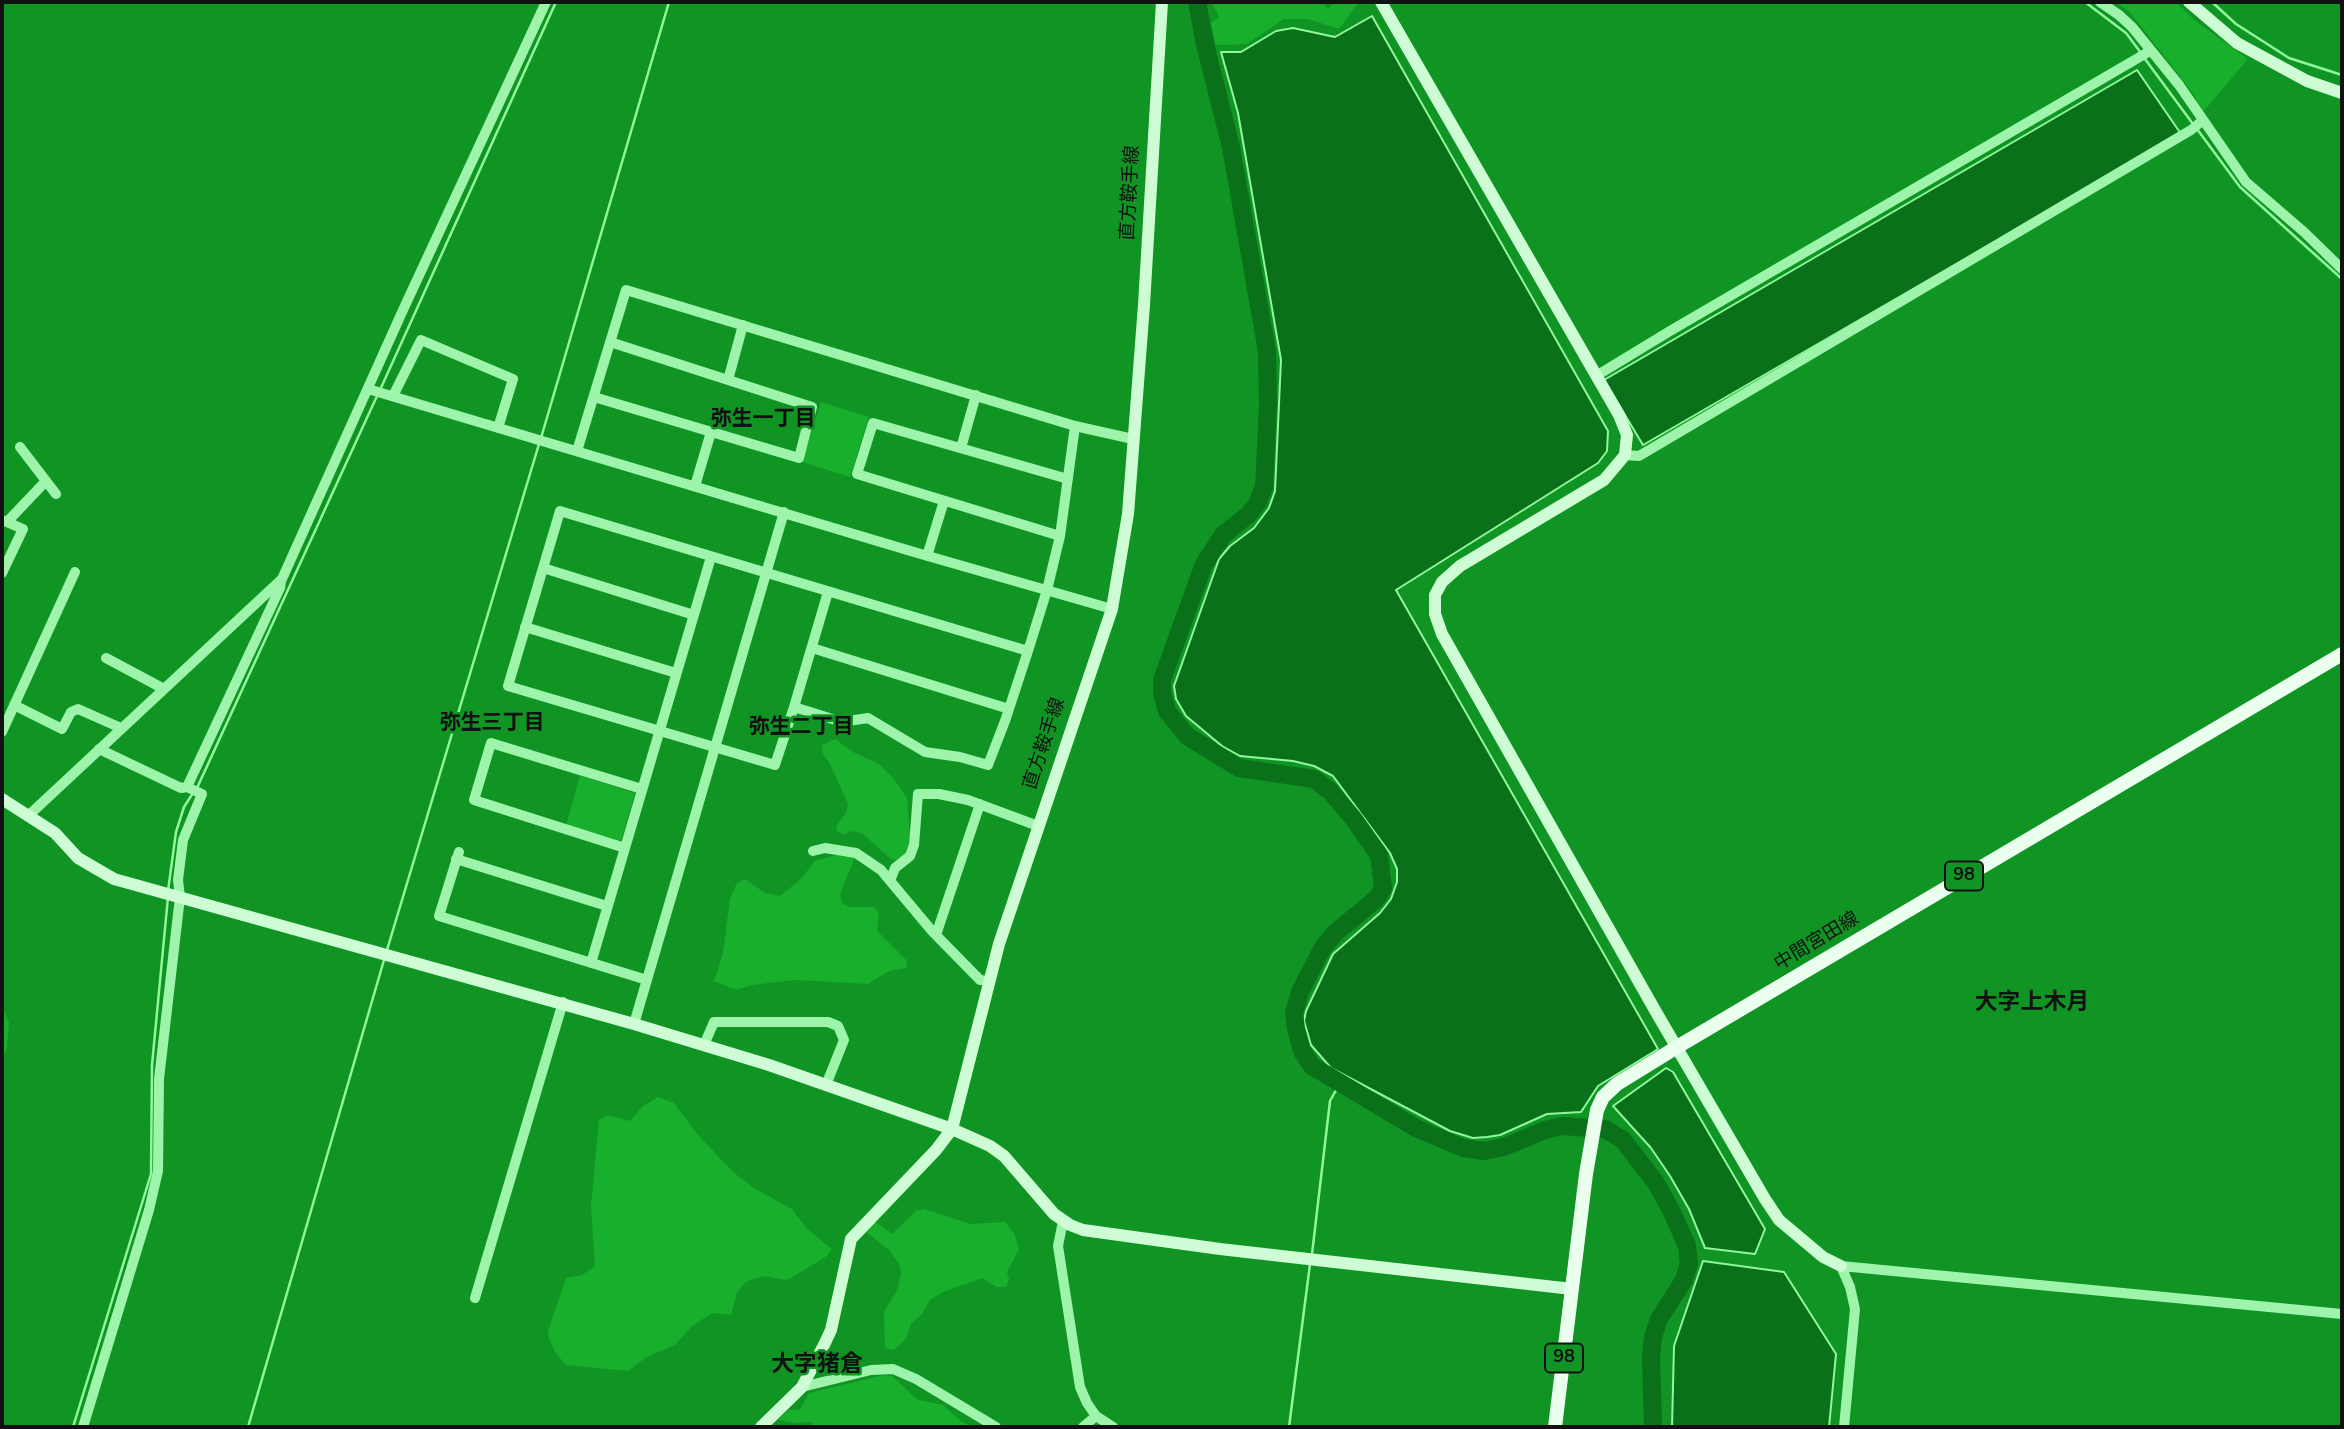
<!DOCTYPE html>
<meta charset="utf-8">
<style>
body{margin:0}
#map{position:relative;width:2344px;height:1429px;overflow:hidden;background:#109424;font-family:"Nunito Sans",sans-serif}
canvas{display:block}
.frame{position:absolute;inset:0;border:4px solid #111;pointer-events:none}
</style>
<div id="map">
<canvas width="2344" height="1429"></canvas>
<div class="frame"></div>
</div>
<script>
const ctx = document.querySelector('canvas').getContext('2d');
ctx.lineJoin = 'round';
function fill(path, color) {
  ctx.fillStyle = color;
  ctx.fill(path, 'evenodd');
}
function toPath(rows) {
  const path = new Path2D();
  for (const r of rows) {
    path.moveTo(r[0], r[1]);
    for (let i = 2; i < r.length; i += 2) path.lineTo(r[i], r[i + 1]);
  }
  return path;
}
function stroke(path, color, width, dash) {
  ctx.strokeStyle = color;
  ctx.lineWidth = width;
  ctx.lineCap = dash ? 'butt' : 'round';
  ctx.setLineDash(dash || []);
  ctx.stroke(path);
}
function drawText(font, color, halo, rows, align = 'center') {
  ctx.font = font + ' "Nunito Sans","Noto Sans JP",sans-serif';
  ctx.lineWidth = 5;
  ctx.setLineDash([]);
  ctx.textBaseline = 'middle';
  ctx.strokeStyle = halo;
  ctx.fillStyle = color;
  for (const [text, x, y, turn = 0] of rows) {
    ctx.save();
    ctx.translate(x, y);
    ctx.rotate((+turn || 0) * Math.PI / 180);
    ctx.textAlign = isNaN(turn) ? turn : align;
    if (halo) ctx.strokeText(text, 0, 0);
    ctx.fillText(text, 0, 0);
    ctx.restore();
  }
}
const green = toPath([
 [1212,2,1322,2,1328,9,1335,2,1359,2,1339,29,1308,19,1284,19,1247,44,1216,45,1211,23,1219,17],
 [2115,2,2176,2,2194,20,2248,59,2203,112,2192,92,2130,12],
 [821,402,869,417,850,477,802,462],
 [835,739,855,753,879,764,894,779,907,798,911,849,906,855,895,860,891,859,862,833,850,831,844,835,837,831,836,826,846,813,848,804,830,764,823,754,822,745],
 [580,776,635,793,621,841,566,825],
 [839,854,855,857,840,894,842,903,849,907,874,907,879,914,877,931,907,961,906,968,889,971,868,984,796,980,752,985,736,990,714,981,723,953,730,898,737,883,745,879,765,893,780,896,800,880,815,861],
 [2,1005,9,1023,7,1047,2,1062],
 [658,1097,674,1103,699,1136,733,1172,754,1188,792,1209,807,1229,832,1249,827,1256,793,1277,786,1280,762,1276,746,1282,737,1292,731,1315,712,1313,691,1327,675,1345,645,1358,628,1371,566,1365,555,1352,548,1336,549,1328,566,1278,582,1275,595,1266,591,1206,599,1120,607,1115,630,1121,643,1106],
 [924,1209,971,1224,1005,1222,1015,1235,1019,1250,1007,1272,1009,1279,1006,1287,997,1287,982,1278,943,1292,930,1300,922,1314,911,1324,906,1338,900,1345,893,1350,885,1348,884,1312,898,1289,901,1273,899,1264,889,1250,865,1231,873,1220,892,1234,916,1211],
 [884,1375,892,1376,918,1400,943,1405,962,1422,975,1427,811,1427,812,1422,795,1423,778,1420,788,1410,800,1410,809,1393]
]);
const water = toPath([
 [1372,16,1608,431,1607,451,1598,463,1396,590,1658,1049,1598,1086,1581,1112,1547,1114,1500,1135,1487,1137,1473,1138,1450,1131,1331,1068,1311,1045,1304,1021,1306,1011,1333,954,1380,913,1391,899,1397,882,1397,869,1390,853,1333,776,1314,766,1293,761,1240,756,1222,746,1186,716,1176,699,1174,686,1219,559,1230,546,1254,528,1269,508,1275,491,1281,360,1238,113,1221,52,1241,52,1276,31,1293,28,1335,37,1372,16],
 [2137,70,2181,134,1643,445,1604,380,2137,70],
 [1666,1068,1673,1072,1765,1229,1755,1254,1705,1248,1689,1209,1670,1176,1651,1148,1613,1106,1666,1068],
 [1703,1261,1784,1272,1836,1354,1829,1427,1672,1427,1674,1346,1703,1261]
]);
const stream = toPath([
 [2085,2,2126,33,2141,53],
 [2212,2,2236,24,2289,58,2342,75],
 [1390,3,1390,2],
 [2145,59,2193,124],
 [2197,129,2240,187,2342,279],
 [380,390,556,2],
 [541,438,669,2],
 [197,788,377,396],
 [168,891,176,832,184,807,193,793],
 [387,950,539,444],
 [1312,1254,1330,1101,1340,1083],
 [73,1427,151,1174,152,1065,168,897],
 [248,1427,384,960],
 [1289,1427,1310,1264]
]);
const river = toPath([
 [1197,2,1205,44,1231,147,1267,351,1268,404,1264,487,1257,504,1249,514,1223,535,1204,564,1162,680,1162,693,1167,711,1187,736,1239,768,1314,779,1330,791,1353,818,1379,855,1383,888,1377,898,1335,933,1322,949,1300,992,1294,1013,1296,1029,1302,1051,1312,1066,1416,1128,1463,1148,1484,1151,1504,1147,1545,1130,1562,1126,1605,1129,1623,1140,1656,1183,1672,1212,1687,1246,1689,1264,1684,1280,1659,1319,1653,1337,1651,1356,1653,1427]
]);
const street = toPath([
 [2100,2,2119,15,2132,27,2179,85,2246,182,2304,232,2342,269],
 [1596,376,1670,331,2150,51],
 [728,380,743,325],
 [368,389,914,552,1112,609],
 [393,396,421,340,513,379,498,428],
 [594,397,799,458,812,407,610,342],
 [20,447,56,494],
 [961,448,976,395],
 [577,451,626,290,1075,426,1133,439],
 [1625,455,1639,456,2191,130,2202,121],
 [695,486,711,432],
 [2,520,23,529,2,573],
 [7,522,45,482],
 [1060,536,857,474,873,423,1068,479],
 [927,556,944,501],
 [543,568,694,615],
 [525,627,676,673],
 [812,648,1009,709],
 [1028,651,560,511,508,686,775,765,794,707,842,722,868,718,925,752,960,757,988,765,1005,721,1009,709,1028,651,1047,590,1060,536,1075,426],
 [106,658,164,689],
 [14,705,62,729,71,712,78,709,121,728],
 [794,707,828,592],
 [2,732,75,572],
 [187,787,280,588,281,581],
 [28,816,282,579,403,310,546,2],
 [625,848,474,800,491,743,642,789],
 [813,851,825,848,856,853,881,870,932,931,980,980,990,981],
 [459,852,439,916,647,980],
 [456,859,607,906],
 [890,881,895,868,910,856,914,845,918,794,939,794,968,800,1038,826],
 [936,935,980,804],
 [591,963,711,557],
 [634,1024,784,512],
 [704,1045,714,1022,828,1022,838,1026,844,1040,826,1085],
 [1063,1221,1058,1246,1080,1387,1087,1403,1096,1416,1113,1427],
 [1841,1266,2342,1314],
 [1841,1266,1850,1287,1855,1309,1844,1427],
 [475,1298,563,1002],
 [802,1387,871,1370,893,1369,916,1379,996,1427],
 [83,1427,149,1210,158,1171,159,1079,180,897,178,880,183,840,202,794,187,787,181,788,99,749],
 [1083,1427,1096,1416]
]);
const secondary = toPath([
 [1381,2,1619,415,1627,435,1625,455,1604,480,1460,566,1442,582,1435,595,1435,614,1442,634,1656,1012,1765,1199,1779,1220,1823,1257,1841,1266],
 [2189,2,2237,43,2307,81,2342,93],
 [2,799,55,833,78,858,114,879,634,1024,769,1065,952,1129,990,1146,1004,1156,1054,1214,1070,1225,1083,1230,1220,1249,1572,1289],
 [761,1427,802,1387,824,1345,831,1330,851,1239,936,1150,952,1129,999,944,1112,609,1128,514,1144,305,1162,2]
]);
const primary = toPath([
 [1555,1427,1586,1174,1597,1110,1603,1097,1617,1084,1677,1047,2342,654]
]);
const shields = [
 [1964,876,38],
 [1564,1358,38]
];
const shieldNames = [
 ["98",1964,876],
 ["98",1564,1358]
];
const streetNames = [
 ["直方鞍手線",1131,193,-87],
 ["直方鞍手線",1045,744,-72],
 ["中間宮田線",1817,942,-31]
];
const neighbourhoodNames = [
 ["弥生一丁目",763,420],
 ["弥生三丁目",492,724],
 ["弥生二丁目",801,728]
];
const quarterNames = [
 ["大字上木月",2032,1003],
 ["大字猪倉",817,1365]
];
fill(green, '#18af2d');
fill(water, '#0a701a');
stroke(water, '#90f79c', 2);
stroke(stream, '#90f79c', 2.5);
stroke(river, '#0a701a', 18);
stroke(street, '#9ef4aa', 10);
stroke(secondary, '#cefdd5', 12);
stroke(primary, '#ebffef', 14);
for (const [x, y, w] of shields) {
  const box = new Path2D();
  box.roundRect(x - w / 2, y - 14.5, w, 29, 5);
  ctx.fillStyle = '#109424';
  ctx.fill(box);
  stroke(box, '#111', 2);
}
drawText('bold 18px', '#111', null, shieldNames);
drawText('19px', '#111', '#109424', streetNames);
drawText('bold 21px', '#111', '#109424', neighbourhoodNames);
drawText('bold 23px', '#111', '#109424', quarterNames);
</script>
